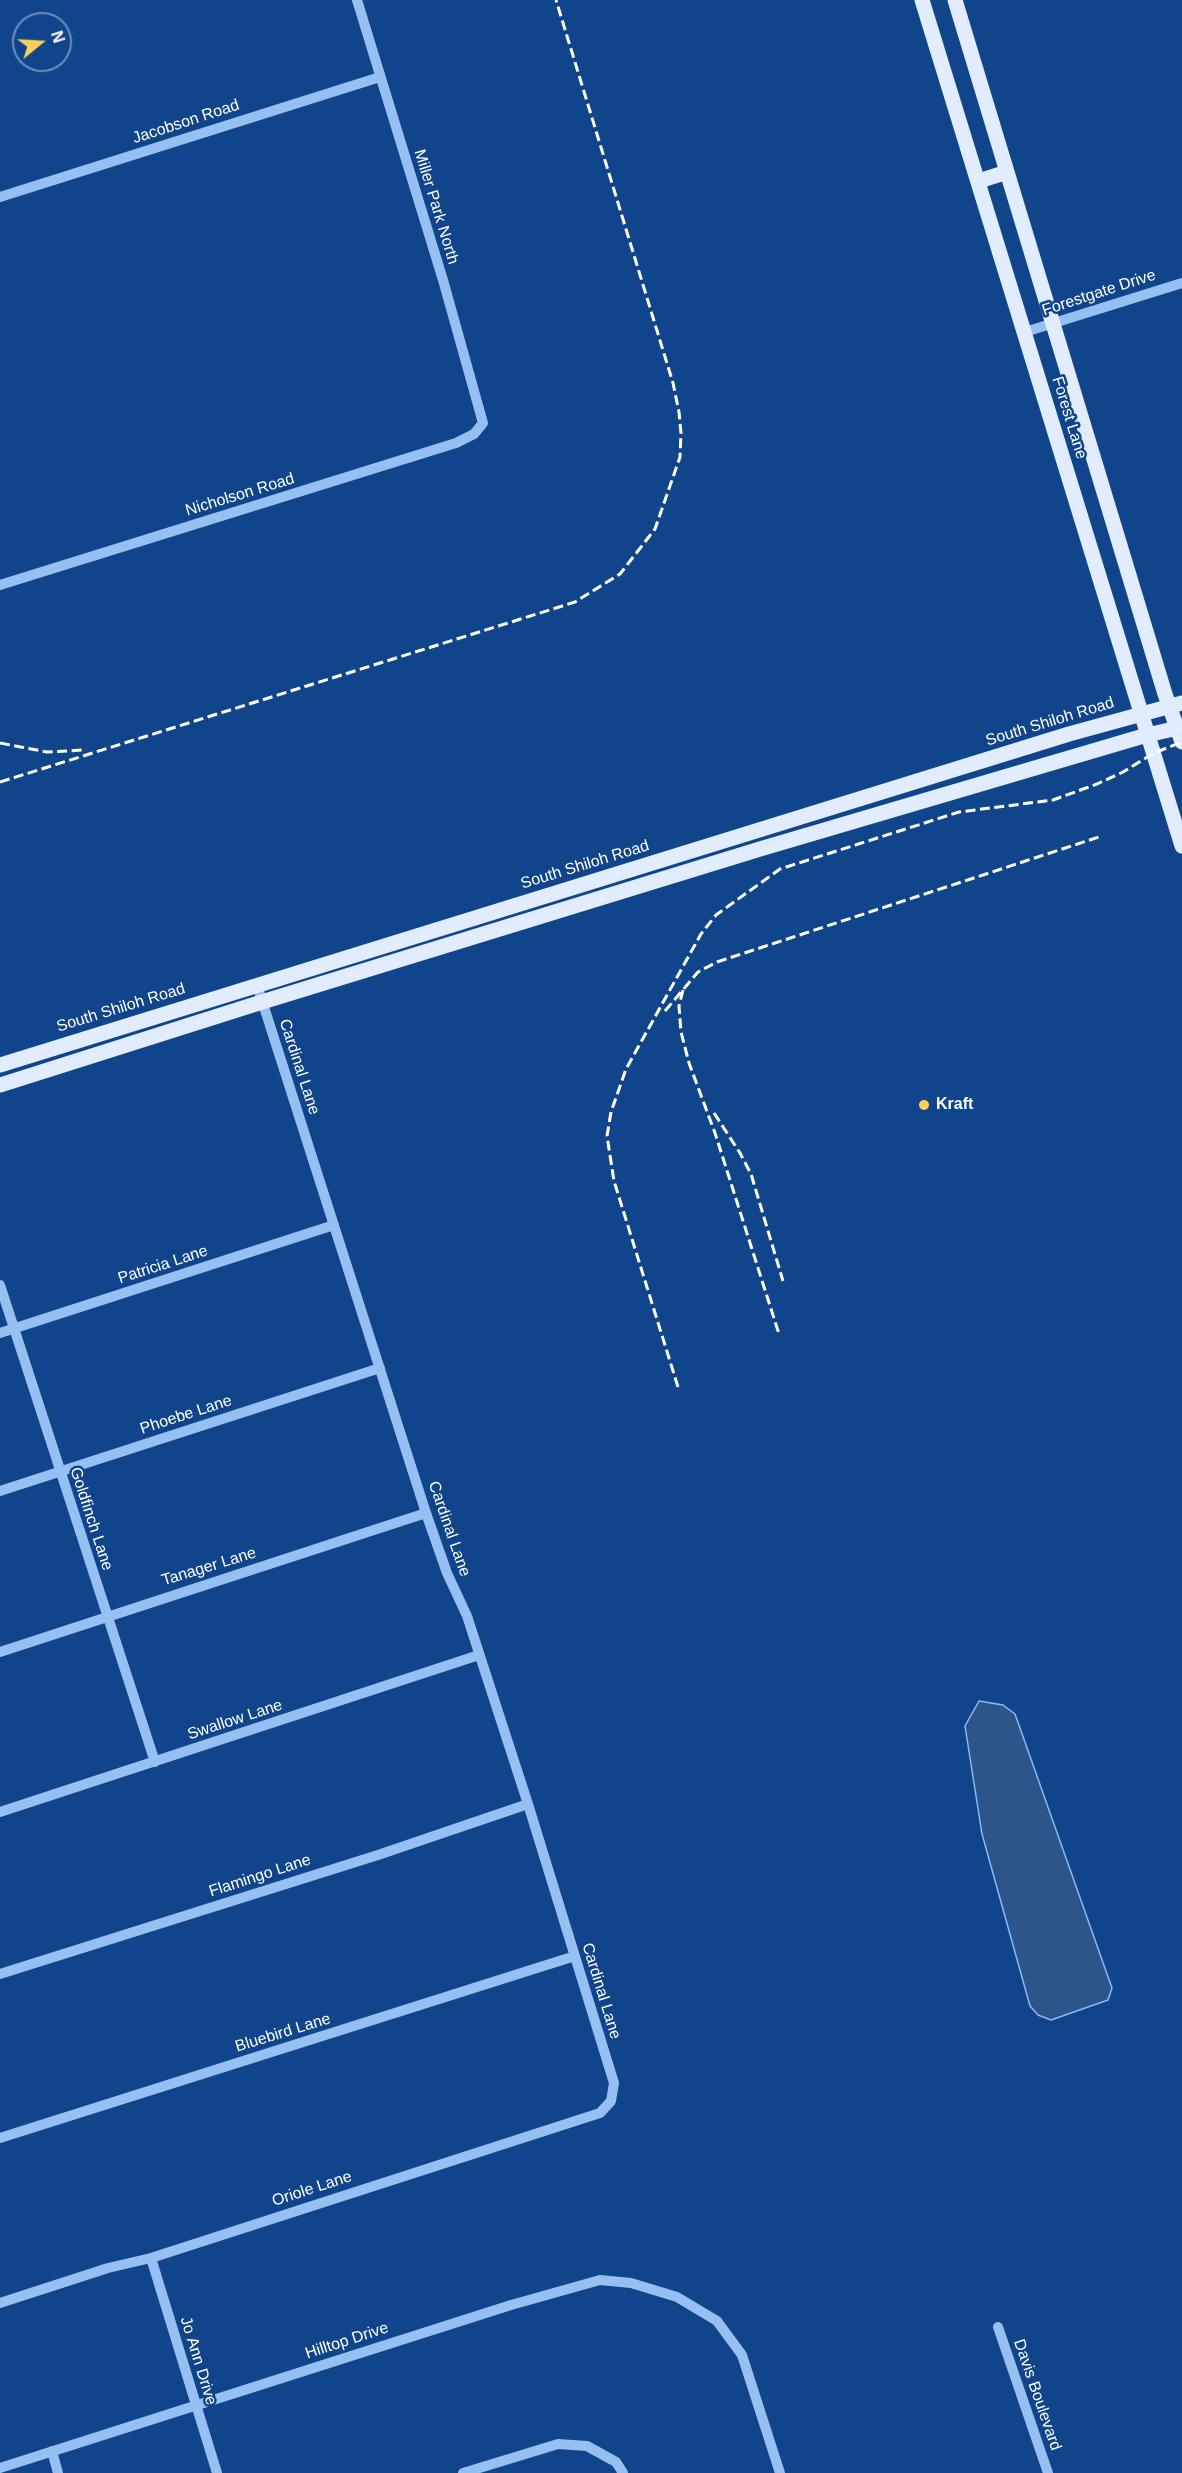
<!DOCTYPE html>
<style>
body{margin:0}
#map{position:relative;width:1182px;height:2473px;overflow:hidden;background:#10458c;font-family:Arial,sans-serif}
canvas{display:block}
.north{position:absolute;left:12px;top:12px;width:60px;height:60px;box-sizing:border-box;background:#10458c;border:2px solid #708fba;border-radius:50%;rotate:72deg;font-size:16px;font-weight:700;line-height:24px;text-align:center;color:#fff}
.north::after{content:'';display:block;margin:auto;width:21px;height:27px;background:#ffd057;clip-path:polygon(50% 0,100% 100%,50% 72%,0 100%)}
</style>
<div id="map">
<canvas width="1182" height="2473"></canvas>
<div class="north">N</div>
</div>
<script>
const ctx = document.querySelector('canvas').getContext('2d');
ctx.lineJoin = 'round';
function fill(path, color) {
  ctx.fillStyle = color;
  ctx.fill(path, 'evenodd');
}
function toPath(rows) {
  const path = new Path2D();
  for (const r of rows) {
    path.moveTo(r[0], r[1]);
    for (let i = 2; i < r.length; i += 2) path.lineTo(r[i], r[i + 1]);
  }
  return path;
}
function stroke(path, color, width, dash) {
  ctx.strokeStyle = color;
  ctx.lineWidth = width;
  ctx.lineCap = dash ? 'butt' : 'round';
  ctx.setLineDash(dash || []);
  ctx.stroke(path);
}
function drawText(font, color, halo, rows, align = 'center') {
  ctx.font = font + ' Arial,sans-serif';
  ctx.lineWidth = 5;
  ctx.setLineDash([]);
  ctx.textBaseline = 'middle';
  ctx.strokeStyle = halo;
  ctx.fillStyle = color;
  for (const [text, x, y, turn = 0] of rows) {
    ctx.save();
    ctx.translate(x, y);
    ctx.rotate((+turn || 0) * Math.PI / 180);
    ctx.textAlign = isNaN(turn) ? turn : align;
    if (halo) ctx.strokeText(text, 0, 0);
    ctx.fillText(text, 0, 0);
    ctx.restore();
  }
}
const water = toPath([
 [979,1701,1003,1705,1015,1714,1112,1988,1108,2000,1051,2020,1038,2015,1030,2006,982,1834,965,1726,979,1701]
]);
const minor = toPath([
 [0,197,380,77],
 [1025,332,1182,283],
 [0,585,456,443,474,434,483,423,443,280,357,0],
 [0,1285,155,1762],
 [0,1333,334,1225],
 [0,1491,380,1368],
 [0,1652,426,1513],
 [0,1812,479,1655],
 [0,1974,378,1855,528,1804],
 [0,2138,575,1956],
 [151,2258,217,2473],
 [0,2303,108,2268,151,2258,600,2113,611,2101,614,2083,528,1804,467,1616,447,1573,426,1513,257,985],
 [998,2327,1048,2473],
 [52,2451,58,2473],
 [0,2468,511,2305,600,2280,631,2283,677,2297,717,2321,742,2355,780,2473],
 [463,2473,558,2444,587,2446,616,2462,623,2473]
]);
const major = toPath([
 [922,0,1182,846],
 [955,0,1165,694,1182,742],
 [979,181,1007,172],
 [0,1065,1069,734,1182,703],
 [0,1085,262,1002,760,849,1147,735,1182,727]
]);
const rail = toPath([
 [0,743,47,752,83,750],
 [0,782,575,602,620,574,655,529,680,457,681,433,679,412,673,383,556,0],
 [683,990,679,1006,681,1032,689,1063,715,1133,779,1334],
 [665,1011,698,972,717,962,1102,836],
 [714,1113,740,1153,751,1174,783,1281],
 [678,1387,614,1181,607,1136,611,1112,626,1069,701,934,716,915,780,869,959,812,1053,800,1097,784,1123,772,1154,753,1182,742]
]);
const markers = [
 [924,1105,6,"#ffd057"]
];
const streetNames = [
 ["Jacobson Road",186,122,-18],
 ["Miller Park North",436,207,73],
 ["Forestgate Drive",1099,293,-18],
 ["Forest Lane",1069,418,73],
 ["Nicholson Road",240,495,-17],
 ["South Shiloh Road",1050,722,-17],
 ["South Shiloh Road",585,865,-17],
 ["South Shiloh Road",121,1008,-17],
 ["Cardinal Lane",299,1067,72],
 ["Patricia Lane",163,1265,-18],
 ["Phoebe Lane",186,1415,-18],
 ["Goldfinch Lane",91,1519,72],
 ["Cardinal Lane",449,1529,71],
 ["Tanager Lane",209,1567,-17],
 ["Swallow Lane",235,1720,-18],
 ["Flamingo Lane",260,1876,-18],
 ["Cardinal Lane",601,1991,73],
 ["Bluebird Lane",283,2033,-17],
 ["Oriole Lane",312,2189,-18],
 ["Hilltop Drive",347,2341,-18],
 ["Jo Ann Drive",198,2361,73],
 ["Davis Boulevard",1037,2395,71]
];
const poiNames = [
 ["Kraft",936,1105]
];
fill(water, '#2e558a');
stroke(water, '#87baf6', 1.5);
stroke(minor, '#96bff2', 10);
stroke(major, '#e1edff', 15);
stroke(rail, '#fff', 3, [10, 4.5]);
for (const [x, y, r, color] of markers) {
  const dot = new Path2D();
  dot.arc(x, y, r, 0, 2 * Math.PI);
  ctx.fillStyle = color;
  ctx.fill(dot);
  stroke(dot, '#10458c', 2);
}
drawText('16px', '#fff', '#10458c', streetNames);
drawText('bold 16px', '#fff', '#10458c', poiNames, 'left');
</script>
